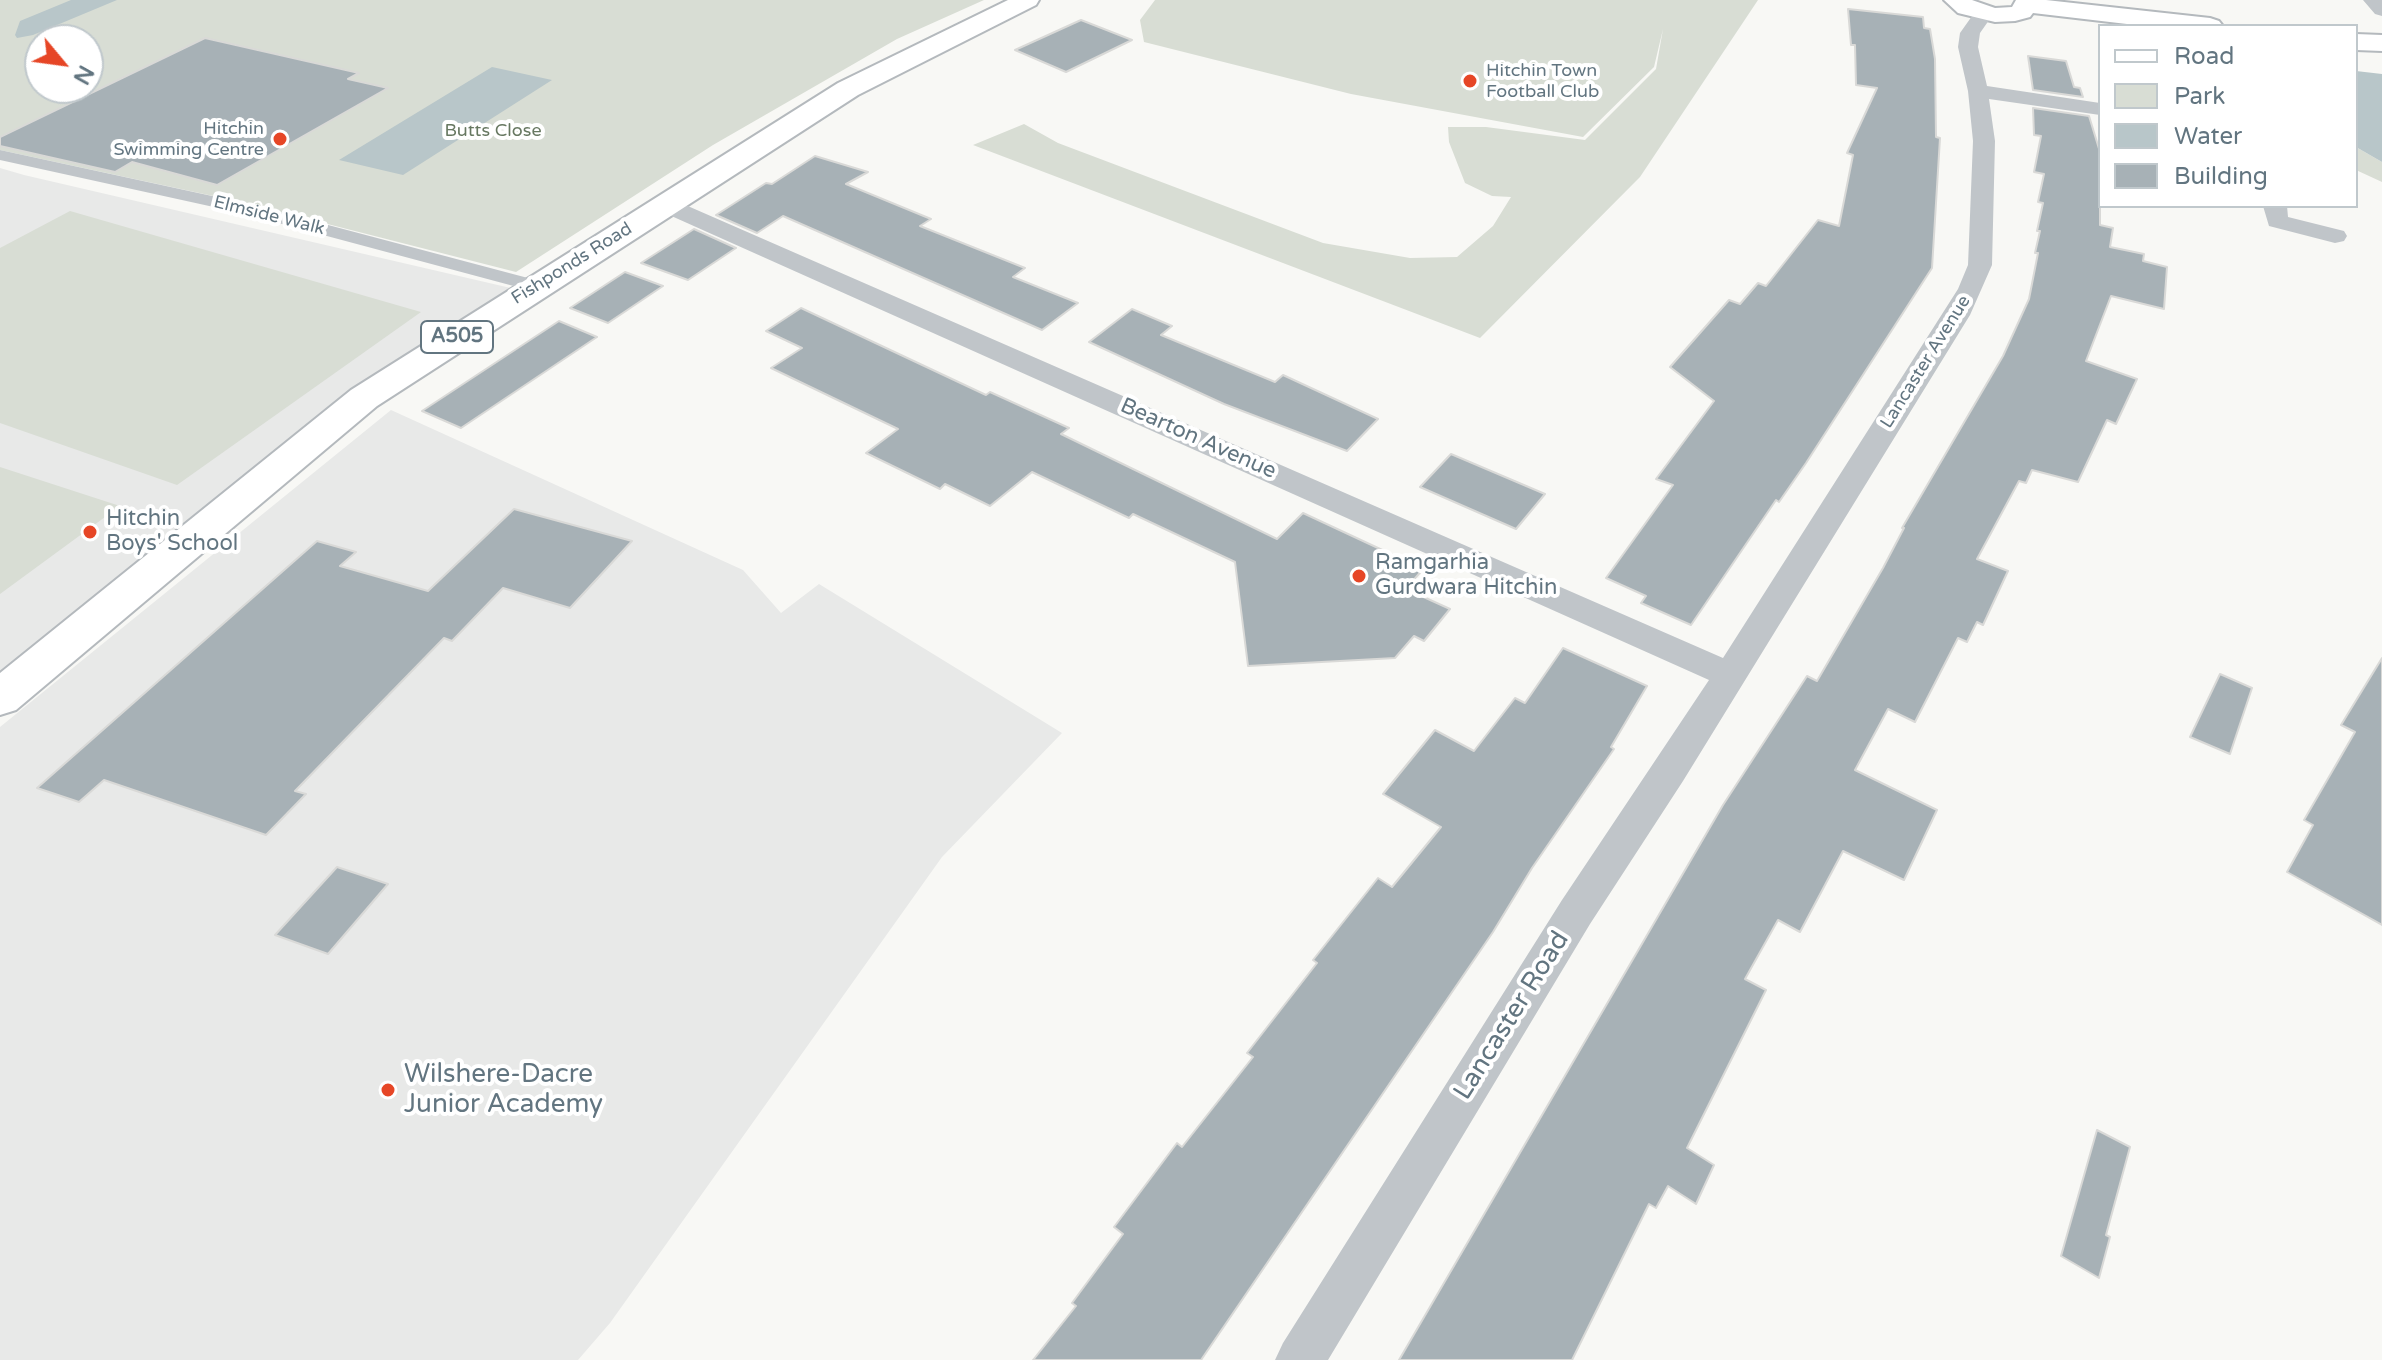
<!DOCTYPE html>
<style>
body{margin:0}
#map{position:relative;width:2382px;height:1360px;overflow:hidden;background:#f8f8f5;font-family:"Varela Round",sans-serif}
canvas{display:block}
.legend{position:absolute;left:2098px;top:24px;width:260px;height:184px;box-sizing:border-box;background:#fff;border:2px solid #c0c8cc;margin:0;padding:10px 14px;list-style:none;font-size:24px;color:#627580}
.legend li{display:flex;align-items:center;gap:16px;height:40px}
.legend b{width:40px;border:2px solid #c0c8cc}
.north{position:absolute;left:24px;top:24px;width:80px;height:80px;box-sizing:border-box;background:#fff;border:2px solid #c0c8cc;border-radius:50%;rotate:119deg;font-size:22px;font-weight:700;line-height:32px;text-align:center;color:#627580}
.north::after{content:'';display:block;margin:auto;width:28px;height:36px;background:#e64626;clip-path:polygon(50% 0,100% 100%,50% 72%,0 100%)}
</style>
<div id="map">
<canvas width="2382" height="1360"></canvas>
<ul class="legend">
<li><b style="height:10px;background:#fff"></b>Road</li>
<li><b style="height:22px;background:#d8ddd4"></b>Park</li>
<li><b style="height:22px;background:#b8c6c9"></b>Water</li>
<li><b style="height:22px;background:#a7b1b6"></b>Building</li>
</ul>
<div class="north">N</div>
</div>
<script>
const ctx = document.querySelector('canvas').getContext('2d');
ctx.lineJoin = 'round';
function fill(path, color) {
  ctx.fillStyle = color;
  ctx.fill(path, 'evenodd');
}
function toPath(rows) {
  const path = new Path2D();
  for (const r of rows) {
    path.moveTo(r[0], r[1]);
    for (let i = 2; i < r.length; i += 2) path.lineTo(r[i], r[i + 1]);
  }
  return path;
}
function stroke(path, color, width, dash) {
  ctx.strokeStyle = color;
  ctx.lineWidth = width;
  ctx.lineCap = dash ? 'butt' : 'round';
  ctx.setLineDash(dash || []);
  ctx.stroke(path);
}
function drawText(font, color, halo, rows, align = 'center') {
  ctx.font = font + ' "Varela Round",sans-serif';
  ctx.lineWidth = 8;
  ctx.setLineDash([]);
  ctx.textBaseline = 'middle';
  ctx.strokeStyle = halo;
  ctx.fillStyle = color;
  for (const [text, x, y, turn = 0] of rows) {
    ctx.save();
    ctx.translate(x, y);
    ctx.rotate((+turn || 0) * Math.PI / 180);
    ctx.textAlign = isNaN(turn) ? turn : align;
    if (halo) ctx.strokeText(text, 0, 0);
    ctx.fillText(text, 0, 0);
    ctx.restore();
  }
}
const built = toPath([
 [0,168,24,175,515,289,0,677],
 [391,410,743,570,781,613,819,584,1062,733,942,857,610,1323,578,1360,0,1360,0,727]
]);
const green = toPath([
 [0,0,984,0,897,39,713,145,516,272,241,202,0,150],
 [40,40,88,40,88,88,40,88],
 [1155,0,1758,0,1640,177,1480,338,973,145,1024,124,1058,143,1323,243,1410,258,1457,257,1493,226,1511,197,1492,196,1465,183,1449,142,1448,127,1486,127,1585,140,1656,69,1663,29,1654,67,1583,137,1351,94,1144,42,1140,20],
 [2356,147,2382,162,2382,182,2356,170],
 [70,211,421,312,177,485,0,423,0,248],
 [0,467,120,506,0,594]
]);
const water = toPath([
 [71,0,117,0,33,35,17,38,15,35,20,21],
 [492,67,552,80,403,175,339,160],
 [2356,71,2382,74,2382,162,2356,147]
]);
const building = toPath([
 [1848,9,1923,17,1924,28,1930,29,1935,59,1936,137,1940,138,1932,268,1806,463,1779,502,1776,500,1691,625,1641,603,1646,596,1606,578,1673,485,1656,479,1714,401,1670,367,1729,300,1740,304,1758,283,1766,286,1818,220,1839,226,1853,155,1847,153,1877,88,1856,85,1855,45,1851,45,1848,9],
 [1081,20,1132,40,1066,72,1015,50,1081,20],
 [205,38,359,73,348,79,388,88,217,185,132,162,115,172,0,146,0,137,205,38],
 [2028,56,2066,61,2074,87,2080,88,2083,97,2033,90,2028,56],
 [2033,108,2089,116,2100,152,2100,225,2113,228,2110,247,2144,254,2143,261,2167,267,2164,309,2111,296,2086,361,2137,379,2116,424,2107,420,2078,482,2032,470,2026,483,2019,481,1977,559,2008,571,1983,625,1977,622,1967,642,1958,638,1915,722,1888,709,1855,770,1937,810,1904,880,1843,851,1800,932,1778,920,1745,979,1766,990,1687,1148,1714,1165,1696,1204,1668,1186,1656,1208,1649,1204,1572,1360,1399,1360,1723,805,1807,676,1817,681,1883,568,1904,528,1902,528,2003,356,2029,299,2038,253,2035,253,2040,231,2037,231,2043,203,2038,202,2044,174,2034,172,2041,136,2034,135,2033,108],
 [815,156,868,172,846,184,931,219,920,226,1025,268,1013,277,1078,303,1042,330,783,216,757,233,716,215,766,183,772,184,815,156],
 [694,229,736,248,688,280,641,263,694,229],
 [625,272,663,286,608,323,570,308,625,272],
 [801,308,986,395,990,392,1069,428,1061,434,1277,539,1303,513,1423,569,1406,589,1450,609,1424,641,1414,636,1395,658,1248,666,1235,562,1133,514,1129,518,1032,472,990,506,945,484,940,489,866,453,898,429,771,368,802,348,766,331,801,308],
 [1132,309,1172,326,1161,335,1275,382,1283,375,1378,419,1347,451,1224,404,1089,342,1132,309],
 [559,321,597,337,461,428,422,411,559,321],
 [1451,454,1545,494,1516,529,1420,487,1451,454],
 [514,509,632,541,570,608,503,588,452,641,444,638,295,791,306,794,266,835,104,780,79,802,37,788,317,541,356,552,340,566,428,591,514,509],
 [1563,648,1647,686,1611,747,1614,749,1532,868,1493,932,1201,1360,1033,1360,1076,1306,1072,1303,1123,1234,1114,1227,1177,1143,1182,1147,1253,1057,1247,1053,1317,963,1313,960,1378,878,1392,887,1441,827,1383,794,1435,730,1474,751,1515,698,1525,703,1563,648],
 [2382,658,2382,925,2287,872,2313,825,2304,820,2355,732,2341,725,2382,658],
 [2220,674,2252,688,2230,754,2190,737,2220,674],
 [337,867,388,884,328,954,275,935,337,867],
 [2097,1130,2130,1147,2106,1235,2110,1237,2099,1278,2061,1256,2097,1130]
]);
const pedestrian = toPath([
 [0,150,249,204,543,282,546,286,536,292,241,213,0,160,0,150]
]);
const minor = toPath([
 [2363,0,2382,0,2382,16,2375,14,2363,0],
 [1984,7,1994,13,1980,33,1978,47,1987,86,2100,103,2100,115,1989,99,1995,141,1992,265,1970,315,1683,781,1590,924,1328,1360,1275,1360,1283,1343,1562,900,1709,680,658,210,654,205,658,200,674,200,1723,658,1958,289,1968,265,1973,141,1968,91,1958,47,1960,33,1977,9,1984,7],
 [2263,206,2287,206,2288,217,2344,231,2347,236,2344,241,2335,243,2269,226,2263,206]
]);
const primary = toPath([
 [1008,0,1039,0,1036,5,858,95,377,406,16,710,0,715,0,673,351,390,838,83,1008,0],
 [1944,0,1972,0,1995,8,2012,7,2016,0,2046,0,2210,18,2219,21,2223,26,2144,26,2033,13,2030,17,2015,21,1995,22,1958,13,1944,0],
 [2356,34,2382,35,2382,51,2356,50,2356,34]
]);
const markers = [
 [1470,81,8,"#e64626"],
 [280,139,8,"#e64626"],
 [90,532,8,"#e64626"],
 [1359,576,8,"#e64626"],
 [388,1090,8,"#e64626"]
];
const farPoinames = [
 ["Hitchin Town",1486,71],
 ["Football Club",1486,92],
 ["Hitchin",264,129,"right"],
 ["Swimming Centre",264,150,"right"]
];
const farParknames = [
 ["Butts Close",493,131]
];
const farStreetnames = [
 ["Elmside Walk",269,216,14],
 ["Fishponds Road",572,264,-32],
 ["Lancaster Avenue",1926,362,-58]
];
const shields = [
 [457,337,72]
];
const shieldNames = [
 ["A505",457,337]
];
const streetNames = [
 ["Bearton Avenue",1198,439,24]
];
const poiNames = [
 ["Hitchin",106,519],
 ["Boys' School",106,544],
 ["Ramgarhia",1375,563],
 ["Gurdwara Hitchin",1375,588]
];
const nearStreetnames = [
 ["Lancaster Road",1512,1016,-58]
];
const nearPoinames = [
 ["Wilshere-Dacre",404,1075],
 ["Junior Academy",404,1105]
];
fill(built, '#e8e9e8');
fill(green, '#d8ddd4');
fill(water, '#b8c6c9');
fill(building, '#a7b1b6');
stroke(building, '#d9d9d7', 2);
stroke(primary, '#b4b9bd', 4);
fill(pedestrian, '#c0c5c9');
fill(minor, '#c0c5c9');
fill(primary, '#fff');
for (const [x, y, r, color] of markers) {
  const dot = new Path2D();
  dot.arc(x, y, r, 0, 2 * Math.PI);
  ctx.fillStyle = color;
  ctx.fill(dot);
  stroke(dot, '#fff', 3);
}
drawText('18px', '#627580', '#fff', farPoinames, 'left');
drawText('18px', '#677861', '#fff', farParknames);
drawText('18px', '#627580', '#fff', farStreetnames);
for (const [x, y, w] of shields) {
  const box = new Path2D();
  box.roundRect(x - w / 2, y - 16, w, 32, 6);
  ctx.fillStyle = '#fff';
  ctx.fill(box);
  stroke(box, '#627580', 2);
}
drawText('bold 20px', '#627580', null, shieldNames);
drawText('22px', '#627580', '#fff', streetNames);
drawText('22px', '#627580', '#fff', poiNames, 'left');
drawText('26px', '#627580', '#fff', nearStreetnames);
drawText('26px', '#627580', '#fff', nearPoinames, 'left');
</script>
